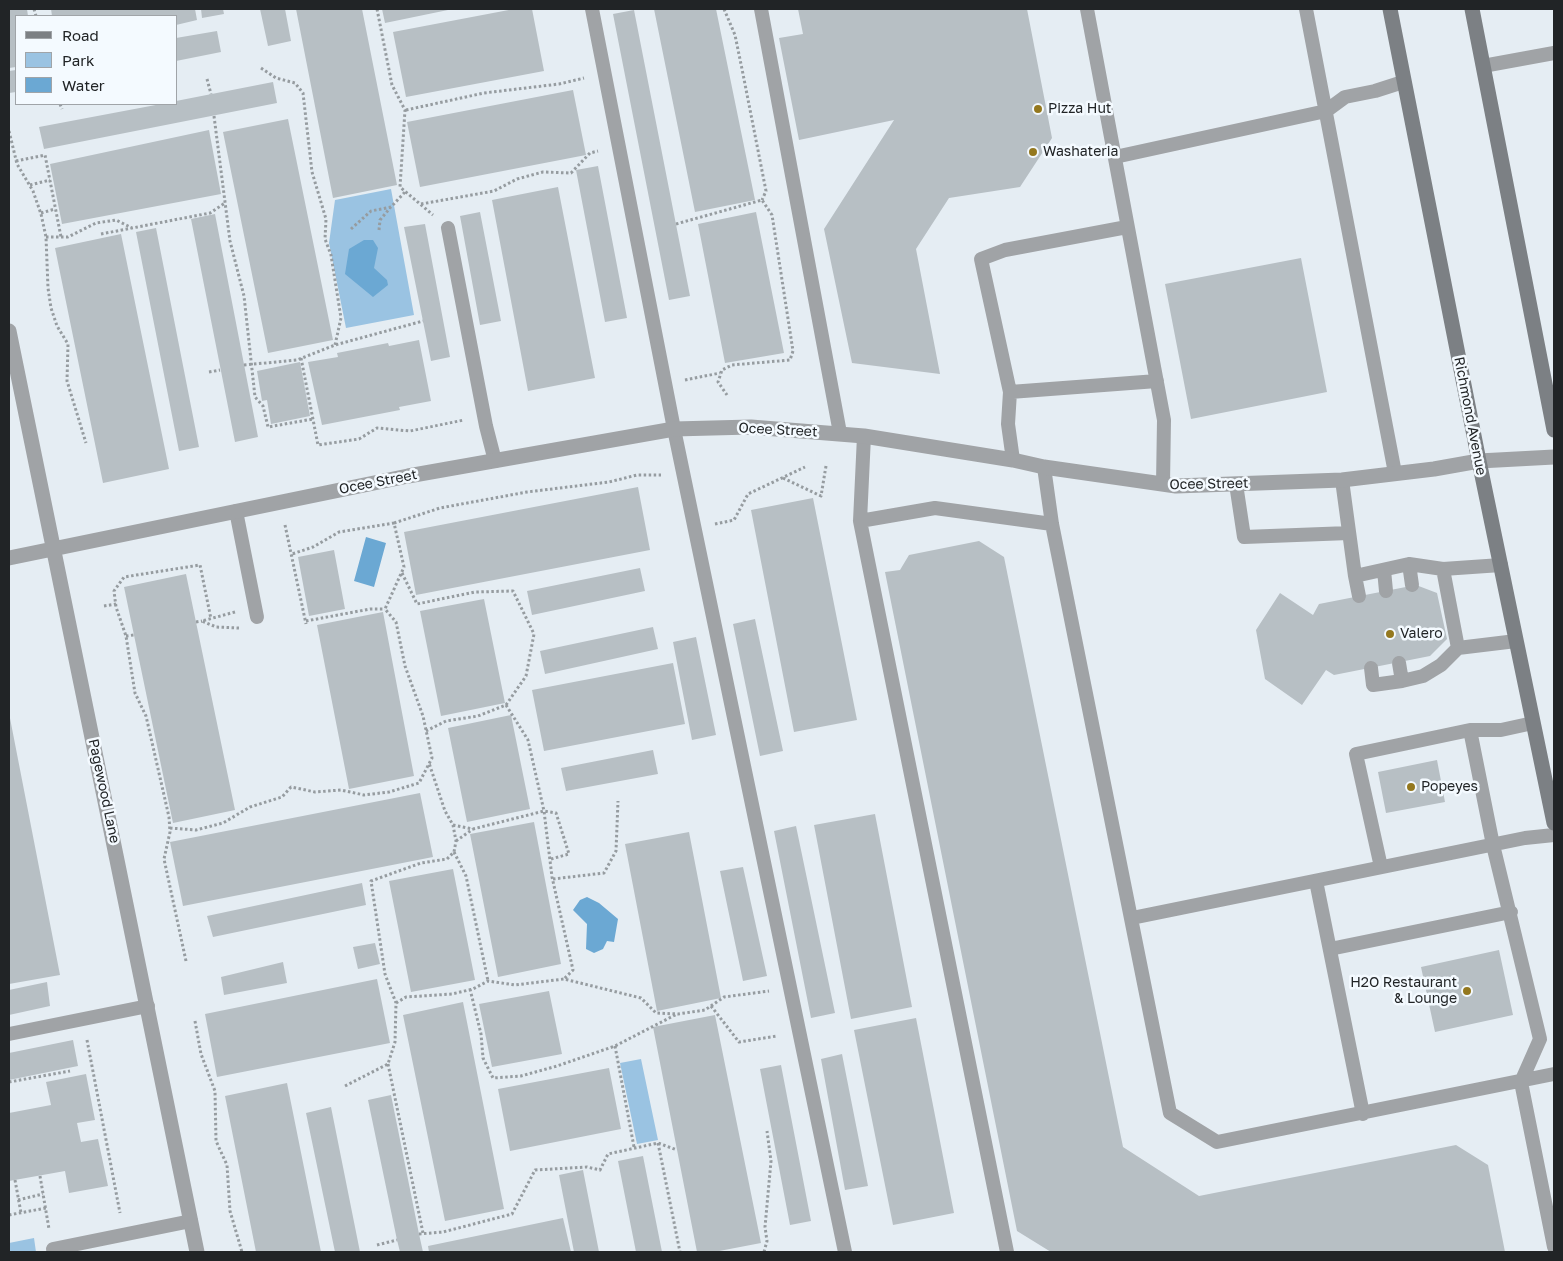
<!DOCTYPE html>
<style>
body{margin:0}
#map{position:relative;width:1563px;height:1261px;overflow:hidden;background:#e5edf3;font-family:"Golos Text",sans-serif}
canvas{display:block}
.frame{position:absolute;inset:0;border:10px solid #212426;pointer-events:none}
.legend{position:absolute;left:15px;top:15px;width:162px;height:90px;box-sizing:border-box;background:#f4faff;border:1px solid #a0a4a8;margin:0;padding:6px 9px;list-style:none;font-size:15px;color:#212426}
.legend li{display:flex;align-items:center;gap:10px;height:25px}
.legend b{width:25px;border:1px solid #a0a4a8}
</style>
<div id="map">
<canvas width="1563" height="1261"></canvas>
<div class="frame"></div>
<ul class="legend">
<li><b style="height:6px;background:#7c8084"></b>Road</li>
<li><b style="height:14px;background:#9ac3e2"></b>Park</li>
<li><b style="height:14px;background:#6ba8d3"></b>Water</li>
</ul>
</div>
<script>
const ctx = document.querySelector('canvas').getContext('2d');
ctx.lineJoin = 'round';
function fill(path, color) {
  ctx.fillStyle = color;
  ctx.fill(path, 'evenodd');
}
function toPath(rows) {
  const path = new Path2D();
  for (const r of rows) {
    path.moveTo(r[0], r[1]);
    for (let i = 2; i < r.length; i += 2) path.lineTo(r[i], r[i + 1]);
  }
  return path;
}
function stroke(path, color, width, dash) {
  ctx.strokeStyle = color;
  ctx.lineWidth = width;
  ctx.lineCap = dash ? 'butt' : 'round';
  ctx.setLineDash(dash || []);
  ctx.stroke(path);
}
function drawText(font, color, halo, rows, align = 'center') {
  ctx.font = font + ' "Golos Text",sans-serif';
  ctx.lineWidth = 5;
  ctx.setLineDash([]);
  ctx.textBaseline = 'middle';
  ctx.strokeStyle = halo;
  ctx.fillStyle = color;
  for (const [text, x, y, turn = 0] of rows) {
    ctx.save();
    ctx.translate(x, y);
    ctx.rotate((+turn || 0) * Math.PI / 180);
    ctx.textAlign = isNaN(turn) ? turn : align;
    if (halo) ctx.strokeText(text, 0, 0);
    ctx.fillText(text, 0, 0);
    ctx.restore();
  }
}
const green = toPath([
 [391,189,414,315,346,328,329,243,335,200],
 [641,1059,658,1140,637,1144,620,1063],
 [34,1238,36,1252,9,1252,9,1243]
]);
const water = toPath([
 [364,240,373,240,378,248,374,268,387,280,388,285,373,297,345,274,349,249],
 [366,537,386,543,374,587,354,581],
 [587,897,599,903,618,919,614,942,607,941,603,949,594,953,586,949,587,924,573,910,580,900]
]);
const building = toPath([
 [9,9,27,9,28,16,16,16,16,67,9,68],
 [51,9,195,9,197,20,176,25,176,16,52,16],
 [201,9,223,9,224,14,202,18],
 [260,9,285,9,291,41,268,46],
 [296,9,362,9,397,185,333,198],
 [382,9,448,9,448,10,385,23],
 [514,9,532,9,544,71,406,97,393,32],
 [654,9,716,9,755,200,695,212],
 [798,9,1027,9,1052,138,1020,187,949,198,916,249,940,374,852,363,824,229,894,120,799,140,779,38,803,34],
 [634,10,690,296,669,300,613,14],
 [217,31,221,52,176,61,176,38],
 [16,70,16,92,9,93,9,71],
 [273,82,277,103,44,149,39,127,161,104,176,104,176,101],
 [573,90,586,155,420,187,407,122],
 [288,119,333,340,268,353,223,132],
 [209,130,221,194,62,224,50,164],
 [598,166,627,318,605,322,576,170],
 [558,187,595,378,528,391,492,200],
 [480,212,501,321,480,325,460,216],
 [756,212,784,353,725,363,698,224],
 [215,214,258,437,235,442,191,219],
 [425,224,450,357,431,361,404,227],
 [156,228,199,447,179,451,136,232],
 [121,234,169,469,103,483,55,248],
 [1301,258,1327,392,1191,419,1165,284],
 [419,340,431,401,399,407,400,410,322,425,308,362,338,357,337,353,388,343,389,346],
 [300,362,310,416,271,424,267,400,262,401,257,371],
 [638,487,650,550,416,595,404,532],
 [813,498,857,720,794,732,751,510],
 [979,541,1004,557,1123,1147,1199,1196,1456,1145,1488,1165,1505,1252,1051,1252,1017,1231,885,572,900,570,909,555],
 [334,550,345,609,309,616,298,557],
 [640,568,645,591,532,615,527,591],
 [186,574,235,810,173,823,124,587],
 [1416,585,1437,593,1447,639,1430,656,1334,675,1326,670,1302,705,1265,679,1256,630,1280,593,1313,615,1319,604],
 [484,599,505,703,441,716,420,611],
 [383,612,414,776,349,789,317,625],
 [755,619,783,751,760,756,733,624],
 [653,627,658,649,545,674,540,651],
 [696,637,716,735,692,740,673,642],
 [673,663,685,724,544,751,532,690],
 [9,713,60,975,9,984],
 [511,715,530,809,467,822,448,728],
 [653,750,658,774,566,791,561,768],
 [1437,760,1445,802,1386,813,1378,772],
 [420,793,433,857,183,906,170,842],
 [875,814,912,1007,851,1019,814,825],
 [534,822,561,964,498,977,470,834],
 [796,826,835,1013,811,1018,774,831],
 [689,832,721,998,657,1011,625,844],
 [743,867,767,976,743,981,720,871],
 [453,869,475,980,411,992,389,881],
 [362,883,366,905,213,937,207,916],
 [375,943,380,964,358,969,353,947],
 [1499,950,1513,1015,1435,1032,1421,967],
 [283,962,287,983,224,995,221,977],
 [377,979,390,1043,217,1077,205,1014],
 [47,982,50,1006,9,1015,9,990],
 [549,991,562,1054,492,1067,479,1004],
 [463,1002,504,1209,445,1221,403,1015],
 [715,1015,761,1243,714,1252,697,1252,653,1027],
 [916,1018,954,1213,893,1225,854,1030],
 [73,1040,78,1066,9,1080,9,1053],
 [842,1054,868,1186,845,1190,821,1059],
 [781,1065,811,1221,790,1225,760,1069],
 [609,1068,621,1129,510,1151,498,1089],
 [86,1074,95,1120,77,1123,81,1142,98,1139,108,1186,69,1193,65,1171,9,1181,9,1113,51,1105,46,1082],
 [287,1083,321,1252,256,1252,225,1096],
 [391,1095,419,1234,423,1252,400,1252,397,1240,368,1100],
 [331,1107,360,1252,335,1252,306,1113],
 [643,1156,662,1252,636,1252,618,1161],
 [583,1170,599,1252,574,1252,559,1175],
 [563,1218,571,1252,429,1252,428,1246]
]);
const path = toPath([
 [34,9,36,16],
 [377,9,392,85,405,110,400,187,433,215],
 [724,9,735,35,743,74,766,191,762,200],
 [261,68,276,78,295,83,303,93,312,172,326,219,325,239,331,255,341,318,335,345],
 [207,79,211,94],
 [60,104,62,109],
 [406,110,484,93,559,84,584,78],
 [214,116,230,241,244,296,255,397,263,406,268,427,313,419],
 [9,131,17,164,33,191,41,214,46,237,48,288,51,308,57,326,68,344,67,381,86,443],
 [16,161,45,155,61,237],
 [30,185,50,180],
 [421,204,494,191,517,179,543,172,571,173,590,153,598,151],
 [41,213,55,209],
 [676,224,762,200,772,215,793,351,790,360,732,365,722,370,718,382,727,395],
 [351,229,371,211,391,207,405,192],
 [379,230,380,220,390,208],
 [101,234,210,213,225,203],
 [46,237,68,237,96,223,116,220,132,228],
 [301,358,318,445,359,439,377,428,410,431,464,420],
 [244,365,297,360,335,345,423,321],
 [209,372,220,370],
 [685,380,720,373],
 [783,478,821,496,826,466],
 [394,523,440,508,527,492,609,482,637,475,661,475],
 [715,524,734,520,748,494,805,467],
 [285,525,306,624],
 [402,573,417,604,475,592,513,591,534,634,526,676,506,705,478,716,446,721,426,731],
 [104,606,116,604],
 [235,612,202,621,216,627,239,628],
 [306,621,370,609,385,609],
 [196,622,202,621],
 [126,636,134,635],
 [506,705,528,740,544,811,552,877,573,970,564,979],
 [453,825,473,829,544,811,556,813,569,854,551,859],
 [170,828,196,830,223,823,250,807,282,797,291,787,315,792,341,790,364,795,389,792,419,783,432,758,423,716,405,666,396,622,385,609,404,567,394,523,339,532,313,547,292,554],
 [456,841,473,829],
 [454,852,466,876,488,981],
 [553,879,604,873,616,851,618,801],
 [186,961,164,859,170,832,169,817,146,716,135,693,126,636,116,607,114,591,124,577,200,565,211,619],
 [470,989,481,1034,483,1058,493,1078,521,1076,557,1066,615,1046,677,1014],
 [396,1003,406,997,452,994,473,989,488,981,515,985,564,979,641,998,656,1013,678,1014,705,1010,724,997,769,991],
 [711,1006,739,1042,777,1036],
 [195,1021,201,1054,215,1091,216,1141,227,1165,230,1211,242,1252],
 [87,1040,120,1213],
 [615,1046,634,1147],
 [388,1064,423,1233],
 [9,1082,70,1071],
 [345,1086,388,1064,395,1042,396,1003,385,974,371,881,421,863,447,859,454,852,456,841,453,825,445,811,429,763],
 [658,1143,680,1252],
 [40,1176,49,1229],
 [15,1180,21,1213],
 [18,1200,43,1194],
 [9,1215,46,1208],
 [419,1234,443,1232,512,1214,535,1170,587,1167,600,1170,608,1154,658,1143,677,1150],
 [377,1245,397,1240],
 [764,1252,767,1241,765,1227,771,1161,767,1131]
]);
const lane = toPath([
 [592,9,674,429,845,1252],
 [761,9,840,433],
 [1087,9,1164,420,1163,484],
 [1306,9,1395,473],
 [1483,66,1554,53],
 [1115,157,1326,111,1345,97,1375,91,1403,82],
 [448,228,486,426,495,461],
 [1010,392,1157,381],
 [864,436,860,521,935,508,1052,524],
 [1013,460,1008,424,1010,392,981,259,1005,250,1127,227],
 [1044,467,1052,524,1170,1113,1217,1142,1554,1074],
 [1342,480,1355,576,1409,564,1443,569,1501,565],
 [1236,484,1244,537,1349,533],
 [236,511,257,617],
 [860,521,1007,1252],
 [1409,564,1412,585],
 [1443,569,1458,648,1516,641],
 [1384,570,1386,591],
 [1355,576,1359,596],
 [1399,663,1402,681],
 [1371,668,1373,685,1402,681,1423,676,1441,665,1458,648],
 [1470,730,1493,845,1540,1039,1521,1082,1554,1247],
 [1381,867,1356,754,1470,730,1501,730,1533,723],
 [1316,881,1363,1114],
 [1132,918,1525,838,1554,835],
 [1330,949,1511,912],
 [9,1034,148,1006],
 [53,1249,191,1221]
]);
const street = toPath([
 [9,331,197,1252],
 [9,558,408,476,674,429,751,427,864,436,1013,460,1044,467,1176,486,1342,480,1434,469,1479,461,1554,457]
]);
const secondary = toPath([
 [1390,9,1479,461,1554,823],
 [1472,9,1554,430]
]);
const markers = [
 [1038,109,5,"#94781f"],
 [1033,152,5,"#94781f"],
 [1390,634,5,"#94781f"],
 [1411,787,5,"#94781f"],
 [1467,991,5,"#94781f"]
];
const poiNames = [
 ["Pizza Hut",1048,109],
 ["Washateria",1043,152],
 ["Valero",1400,634],
 ["Popeyes",1421,787],
 ["H2O Restaurant",1457,983,"right"],
 ["& Lounge",1457,999,"right"]
];
const streetNames = [
 ["Richmond Avenue",1470,416,79],
 ["Ocee Street",778,430,3],
 ["Ocee Street",378,482,-11],
 ["Ocee Street",1209,484,-1],
 ["Pagewood Lane",104,791,78]
];
fill(green, '#9ac3e2');
fill(water, '#6ba8d3');
fill(building, '#b7bfc4');
stroke(path, '#969ca0', 3, [2.5, 2.5]);
stroke(lane, '#a0a3a6', 14);
stroke(street, '#a0a3a6', 15);
stroke(secondary, '#7c8084', 15);
for (const [x, y, r, color] of markers) {
  const dot = new Path2D();
  dot.arc(x, y, r, 0, 2 * Math.PI);
  ctx.fillStyle = color;
  ctx.fill(dot);
  stroke(dot, '#f4faff', 2);
}
drawText('14px', '#212426', '#f4faff', poiNames, 'left');
drawText('14px', '#212426', '#f4faff', streetNames);
</script>
